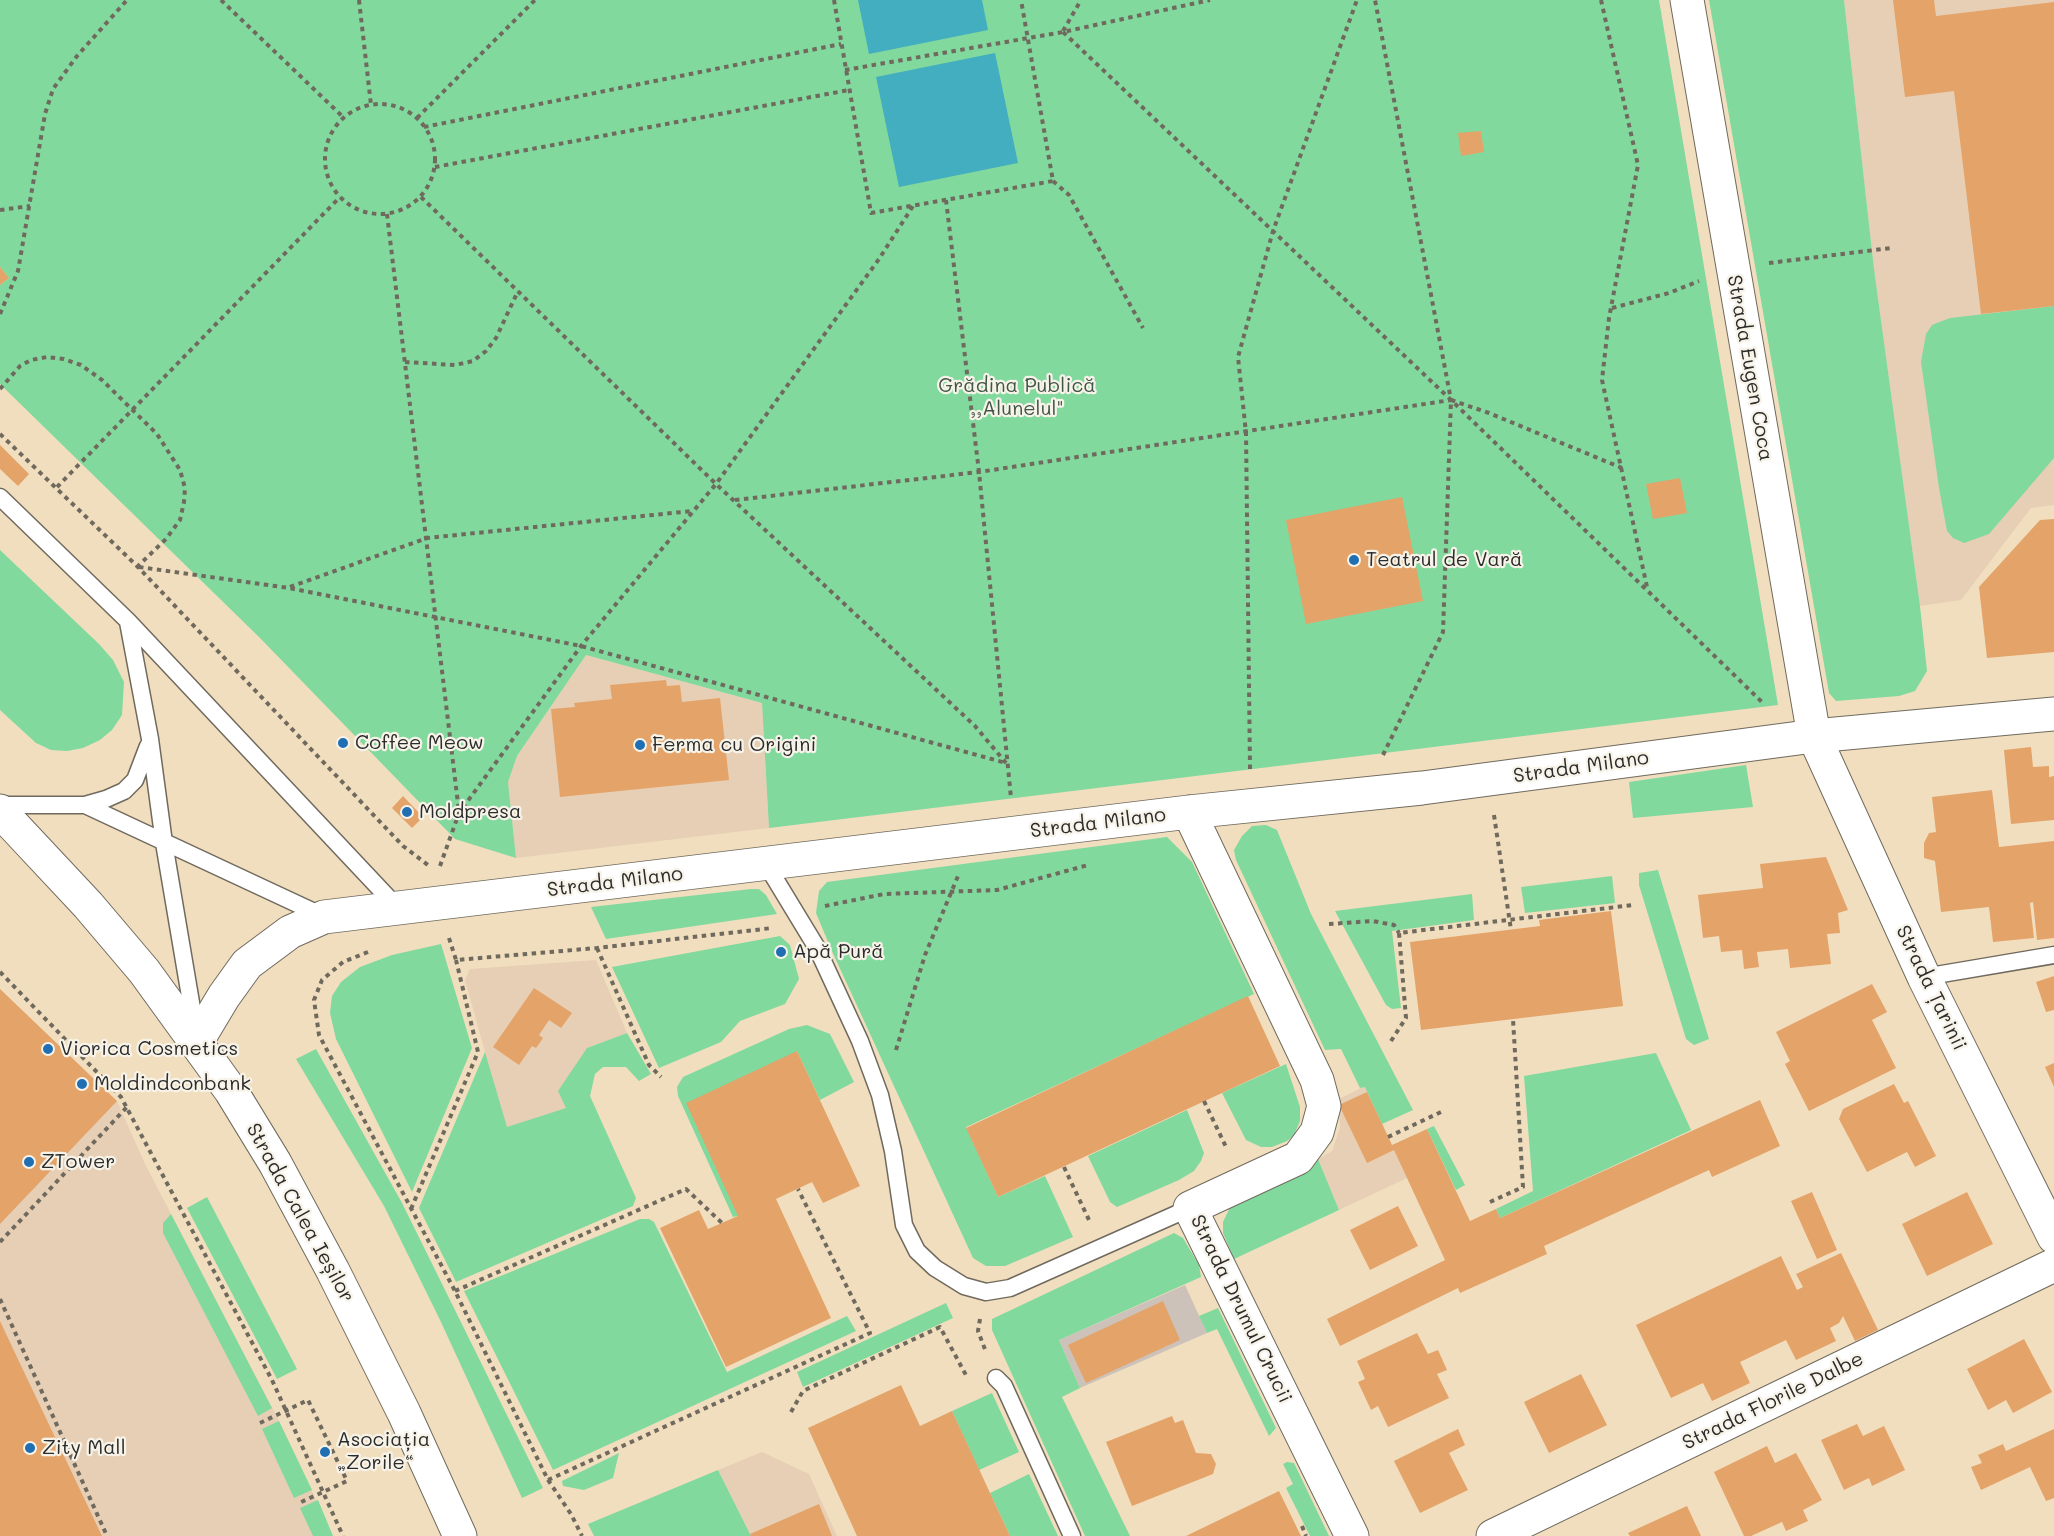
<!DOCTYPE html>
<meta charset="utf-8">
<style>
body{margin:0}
canvas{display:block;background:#f1debe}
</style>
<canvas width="2054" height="1536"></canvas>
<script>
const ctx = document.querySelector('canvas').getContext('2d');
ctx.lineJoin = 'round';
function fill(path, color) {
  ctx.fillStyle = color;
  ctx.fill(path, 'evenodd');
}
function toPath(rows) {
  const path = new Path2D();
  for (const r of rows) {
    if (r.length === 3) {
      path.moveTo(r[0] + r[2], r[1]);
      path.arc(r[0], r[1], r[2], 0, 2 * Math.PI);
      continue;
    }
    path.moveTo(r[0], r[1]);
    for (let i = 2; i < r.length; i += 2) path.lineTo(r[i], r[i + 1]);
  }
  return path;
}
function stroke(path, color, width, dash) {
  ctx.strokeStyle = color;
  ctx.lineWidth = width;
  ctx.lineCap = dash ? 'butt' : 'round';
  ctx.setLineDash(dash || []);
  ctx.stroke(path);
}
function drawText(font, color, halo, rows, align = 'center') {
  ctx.font = font + ' Mali,sans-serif';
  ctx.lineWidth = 4.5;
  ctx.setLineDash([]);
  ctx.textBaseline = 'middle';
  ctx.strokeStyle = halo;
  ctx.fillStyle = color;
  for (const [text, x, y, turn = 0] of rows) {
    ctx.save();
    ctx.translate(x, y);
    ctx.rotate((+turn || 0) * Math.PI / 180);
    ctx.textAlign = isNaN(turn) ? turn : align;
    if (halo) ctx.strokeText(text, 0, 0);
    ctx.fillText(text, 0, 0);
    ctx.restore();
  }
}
const built = toPath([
 [1844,0,2054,0,2054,505,2031,508,1961,600,1920,606,1874,269],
 [586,655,762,703,769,828,516,858,508,782,517,756],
 [596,960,627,1033,587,1048,566,1108,506,1128,465,980,470,969],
 [0,989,117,1101,145,1164,279,1421,333,1536,0,1536],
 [1365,1086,1407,1178,1339,1210,1318,1159,1332,1151,1340,1128,1339,1099],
 [762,1452,809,1474,837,1536,751,1536,718,1470]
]);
const industrial = toPath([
 [1185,1285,1207,1333,1080,1388,1059,1340]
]);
const green = toPath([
 [0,0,1659,0,1778,705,769,828,762,703,586,655,517,756,508,782,516,858,455,839,260,638,0,384,0,285,9,278,0,267],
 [1709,0,1844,0,1874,269,1920,606,1927,671,1915,691,1899,696,1836,701,1829,693],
 [2054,306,2054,458,1989,534,1964,543,1953,538,1947,531,1939,488,1921,362,1926,334,1932,325,1950,318],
 [0,550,99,644,113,660,124,682,122,715,112,730,100,740,83,748,67,751,51,750,36,743,0,710],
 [1746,765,1753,807,1633,818,1629,782],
 [1266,825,1277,830,1311,914,1413,1110,1382,1124,1365,1087,1360,1088,1341,1049,1325,1050,1236,860,1234,850,1242,836,1252,826],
 [1167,837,1192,862,1254,994,966,1127,998,1197,1045,1176,1073,1237,1005,1266,986,1266,973,1258,831,949,816,913,819,891,827,882],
 [1658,870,1709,1039,1694,1045,1686,1039,1639,885,1639,873],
 [1612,876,1615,903,1525,913,1521,887],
 [751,889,759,889,766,895,777,914,606,939,591,907],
 [1472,894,1474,920,1392,931,1401,1008,1392,1009,1386,1005,1335,911],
 [780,936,790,945,799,979,785,1004,740,1021,721,1042,659,1068,612,967],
 [441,944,472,1048,412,1192,336,1039,330,1013,332,996,341,982,360,967,392,955],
 [807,1025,830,1034,854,1082,820,1100,797,1051,738,1216,733,1217,678,1096,677,1087,683,1077,789,1029],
 [627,1033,651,1074,639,1081,626,1067,603,1067,595,1074,590,1096,636,1198,633,1206,456,1282,419,1208,485,1052,507,1127,566,1108,558,1091,587,1048],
 [316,1049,402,1203,543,1488,522,1498,440,1320,384,1206,296,1059],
 [1656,1053,1691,1130,1500,1218,1496,1209,1533,1191,1524,1076],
 [1286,1064,1300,1107,1300,1121,1294,1135,1287,1141,1272,1147,1261,1147,1246,1140,1222,1093],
 [1187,1110,1204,1153,1201,1161,1194,1171,1179,1180,1117,1207,1110,1202,1088,1156],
 [1434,1126,1465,1185,1456,1190,1427,1129],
 [1318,1159,1339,1210,1234,1259,1223,1233,1223,1222,1234,1199],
 [207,1197,297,1369,277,1379,187,1208],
 [171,1214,272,1408,258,1416,163,1233,163,1223],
 [640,1219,649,1219,654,1222,727,1372,847,1316,856,1331,553,1470,464,1291],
 [1174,1233,1183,1238,1199,1265,1201,1277,1059,1340,1080,1388,1062,1397,1130,1536,1085,1536,992,1330,992,1319],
 [946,1303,953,1318,803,1387,797,1372],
 [1218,1308,1276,1428,1269,1436,1217,1329,1207,1333,1199,1316],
 [992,1393,1019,1452,979,1470,952,1411],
 [279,1421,312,1490,294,1498,262,1429],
 [619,1453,613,1478,584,1490,563,1486,562,1481],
 [1287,1462,1294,1463,1329,1536,1310,1536,1286,1488,1293,1484,1283,1464],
 [718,1470,751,1536,594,1536,588,1524],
 [1029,1474,1058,1536,1010,1536,990,1493],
 [318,1500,333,1536,313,1536,300,1508]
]);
const water = toPath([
 [858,0,982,0,988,30,869,54],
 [995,53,1018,163,899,187,876,77]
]);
const building = toPath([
 [1893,0,1934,0,1936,16,2054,2,2054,306,1981,314,1954,91,1905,97],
 [1481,131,1484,152,1461,156,1458,133],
 [0,267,9,278,0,285],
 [0,445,29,474,18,486,0,469],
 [1680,478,1687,513,1653,519,1646,484],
 [1402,497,1423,601,1306,624,1286,520],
 [2054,519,2054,652,1987,658,1979,587,2040,520],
 [666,680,667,686,680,685,682,702,720,698,729,780,560,797,551,709,575,707,574,703,612,699,610,685],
 [2031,747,2033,767,2049,766,2049,777,2054,776,2054,820,2011,824,2004,750],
 [1992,790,1999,847,2054,841,2054,938,2037,940,2033,902,2030,903,2034,938,1993,942,1989,907,1941,912,1935,861,1924,858,1924,843,1929,833,1936,832,1932,797],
 [403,796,423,817,412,828,392,808],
 [1826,857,1848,910,1838,913,1840,933,1827,934,1831,964,1790,968,1788,949,1757,952,1759,967,1744,969,1742,950,1721,952,1719,936,1703,938,1698,895,1763,888,1760,864],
 [1611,911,1623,1006,1421,1030,1410,942,1540,926,1539,920],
 [2054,976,2054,1010,2046,1012,2036,982],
 [1872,984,1887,1012,1872,1020,1896,1068,1809,1111,1785,1064,1790,1061,1776,1032],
 [534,988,572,1013,561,1028,549,1020,539,1035,543,1038,536,1048,532,1046,519,1065,493,1047],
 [0,989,117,1101,0,1224],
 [1248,996,1280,1066,998,1197,966,1128],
 [797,1051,860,1186,823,1203,812,1182,776,1199,831,1318,726,1367,660,1228,699,1210,708,1229,738,1216,686,1103],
 [2054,1063,2054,1087,2045,1067],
 [1894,1084,1904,1103,1908,1101,1936,1156,1915,1167,1907,1152,1867,1172,1839,1119,1843,1109],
 [1367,1092,1392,1145,1427,1129,1470,1221,1496,1209,1500,1218,1760,1100,1780,1146,1712,1177,1709,1170,1544,1246,1547,1254,1460,1293,1458,1288,1340,1346,1327,1319,1445,1260,1394,1150,1367,1163,1339,1105],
 [1812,1192,1837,1250,1817,1259,1791,1201],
 [1967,1192,1993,1244,1927,1276,1902,1224],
 [1398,1206,1418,1246,1370,1270,1350,1230],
 [1841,1253,1878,1330,1855,1341,1843,1316,1839,1323,1830,1328,1836,1341,1796,1360,1786,1340,1740,1362,1750,1383,1712,1401,1703,1383,1671,1398,1636,1325,1781,1256,1797,1290,1803,1287,1796,1274],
 [1163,1301,1180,1340,1086,1383,1068,1345],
 [0,1321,15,1353,102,1536,0,1536],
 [1417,1333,1428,1354,1438,1350,1447,1370,1437,1374,1449,1398,1388,1427,1378,1406,1371,1410,1358,1382,1365,1379,1357,1361],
 [2024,1339,2052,1392,2013,1413,2006,1400,1988,1410,1967,1369],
 [1581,1374,1607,1425,1549,1453,1524,1402],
 [901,1385,920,1426,952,1411,1010,1536,857,1536,808,1428],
 [1172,1416,1175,1423,1183,1420,1196,1453,1211,1454,1216,1464,1213,1474,1132,1506,1106,1442],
 [1857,1424,1863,1436,1884,1426,1905,1470,1872,1486,1869,1478,1844,1490,1821,1440],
 [1458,1429,1465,1445,1449,1453,1468,1490,1420,1513,1394,1461],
 [2054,1429,2054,1498,2046,1501,2030,1467,1981,1490,1971,1467,1982,1463,1978,1455,2003,1444,2006,1451],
 [1767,1446,1775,1463,1796,1453,1822,1500,1803,1510,1808,1521,1786,1531,1782,1522,1751,1536,1744,1536,1714,1472],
 [1279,1491,1301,1536,1186,1536],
 [819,1504,832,1536,751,1536,750,1534],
 [1687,1506,1701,1536,1630,1536,1628,1533]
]);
const path = toPath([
 [221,0,343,117],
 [359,0,371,105],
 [834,0,871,213,1053,181,1021,0],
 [1601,0,1638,165,1609,318,1602,380,1647,587],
 [1063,31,1081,0],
 [1063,32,1451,400,1764,704],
 [845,70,1063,32,1210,0],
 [380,159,55],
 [417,118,535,0],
 [424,127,841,44],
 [435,167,849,90],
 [1053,181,1069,195,1143,328],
 [421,197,716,484,975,726,1006,763],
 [946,200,979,472,1011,798],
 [0,210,30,206],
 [387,214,459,812],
 [1769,263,1891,248],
 [1612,308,1669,293,1699,281],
 [0,314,18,271,45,114,53,89,77,56,127,0],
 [405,362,455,365,473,361,486,351,496,338,518,291],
 [0,389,20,366,31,360,47,357,64,359,81,365,102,380,157,434,180,470,185,488,184,502,180,520,166,539,138,566],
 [0,434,137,566,403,846,428,865],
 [57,487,340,197],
 [735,500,979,472,1451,400,1375,0],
 [139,567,289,588,581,646,1006,763],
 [290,587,427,538,692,511],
 [1383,755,1443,632,1451,400,1489,413,1622,468],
 [1250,769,1246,433,1238,357,1273,231,1357,0],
 [1494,815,1511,930],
 [440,866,459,813,581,646,716,484,879,259,913,206],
 [825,906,884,894,997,890,1088,865],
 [1329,924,1373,921,1394,925,1399,933],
 [449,938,456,960,597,948,772,928],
 [597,948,649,1065,661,1077],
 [368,952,343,962,322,980,314,1000,319,1035,455,1291,548,1480,571,1514,582,1536],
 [0,972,121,1097,272,1380,343,1536],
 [1391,1041,1406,1018,1399,933,1633,905],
 [896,1050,925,955,958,876],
 [1204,1101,1227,1149],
 [1388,1137,1441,1112],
 [1064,1167,1089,1220],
 [1490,1202,1523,1187,1513,1019],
 [411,1209,478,1052,456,960],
 [0,1242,127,1107],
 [455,1291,686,1189,722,1223],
 [0,1299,107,1536],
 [980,1319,978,1331,986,1352],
 [791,1412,803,1391,940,1327,967,1377],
 [260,1423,308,1400,347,1481,299,1503],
 [548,1480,870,1333,798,1189],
 [1302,1526,1306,1536]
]);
const service = toPath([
 [0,497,128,621,397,907],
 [128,622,150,739,164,843,196,1032],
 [0,805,85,805,106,799,124,791,135,780,148,746],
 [85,805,323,916],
 [766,864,817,948,860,1041,880,1095,893,1151,904,1225,917,1251,935,1268,964,1286,986,1292,1010,1288,1190,1208],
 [1924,977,2054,955],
 [996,1378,1004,1386,1072,1536]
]);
const minor = toPath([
 [1189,812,1317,1080,1324,1106,1317,1132,1298,1158,1190,1208,1352,1536],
 [197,1041,224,996,247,964,290,932,324,917,1189,812,1422,788,1814,736,2054,714],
 [1493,1536,2054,1265]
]);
const tertiary = toPath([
 [1687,0,1814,736,1924,977,2054,1237]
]);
const primary = toPath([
 [0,811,88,905,144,971,231,1091,275,1163,333,1271,404,1413,460,1536]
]);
const markers = [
 [1354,560,6,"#1f6fb2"],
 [343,743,6,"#1f6fb2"],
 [640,745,6,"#1f6fb2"],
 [407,812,6,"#1f6fb2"],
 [781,952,6,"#1f6fb2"],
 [48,1049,6,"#1f6fb2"],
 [82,1084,6,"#1f6fb2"],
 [29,1162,6,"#1f6fb2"],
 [30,1448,6,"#1f6fb2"],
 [325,1452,6,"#1f6fb2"]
];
const streetNames = [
 ["Strada Eugen Coca",1750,368,80],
 ["Strada Milano",1581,767,-8],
 ["Strada Milano",1098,823,-7],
 ["Strada Milano",615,882,-7],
 ["Strada Țarinii",1931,988,64],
 ["Strada Calea Ieșilor",300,1213,61],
 ["Strada Drumul Crucii",1241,1309,64],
 ["Strada Florile Dalbe",1773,1401,-26]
];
const parkNames = [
 ["Grădina Publică",1017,386],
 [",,Alunelul\"",1017,409]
];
const poiNames = [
 ["Teatrul de Vară",1366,560],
 ["Coffee Meow",355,743],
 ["Ferma cu Origini",652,745],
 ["Moldpresa",419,812],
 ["Apă Pură",793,952],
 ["Viorica Cosmetics",60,1049],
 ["Moldindconbank",94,1084],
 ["ZTower",41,1162],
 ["Asociația",337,1440],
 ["„Zorile“",337,1463],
 ["Zity Mall",42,1448]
];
fill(built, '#e7cfb5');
fill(industrial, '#cdc2b9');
fill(green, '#81d99e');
fill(water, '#42aebf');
fill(building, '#e4a368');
stroke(service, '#706a5e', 19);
stroke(minor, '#706a5e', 35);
stroke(tertiary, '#706a5e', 35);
stroke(primary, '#706a5e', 35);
stroke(path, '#706a5e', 4, [4.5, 4.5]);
stroke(service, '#fff', 16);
stroke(minor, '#fff', 33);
stroke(tertiary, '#fff', 33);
stroke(primary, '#fff', 33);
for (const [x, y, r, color] of markers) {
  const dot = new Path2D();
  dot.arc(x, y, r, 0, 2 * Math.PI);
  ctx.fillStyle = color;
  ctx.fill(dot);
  stroke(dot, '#f7f3e8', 2);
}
drawText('20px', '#2b2b2b', '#f7f3e8', streetNames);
drawText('20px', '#405648', '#f7f3e8', parkNames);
drawText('20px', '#2b2b2b', '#f7f3e8', poiNames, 'left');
</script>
